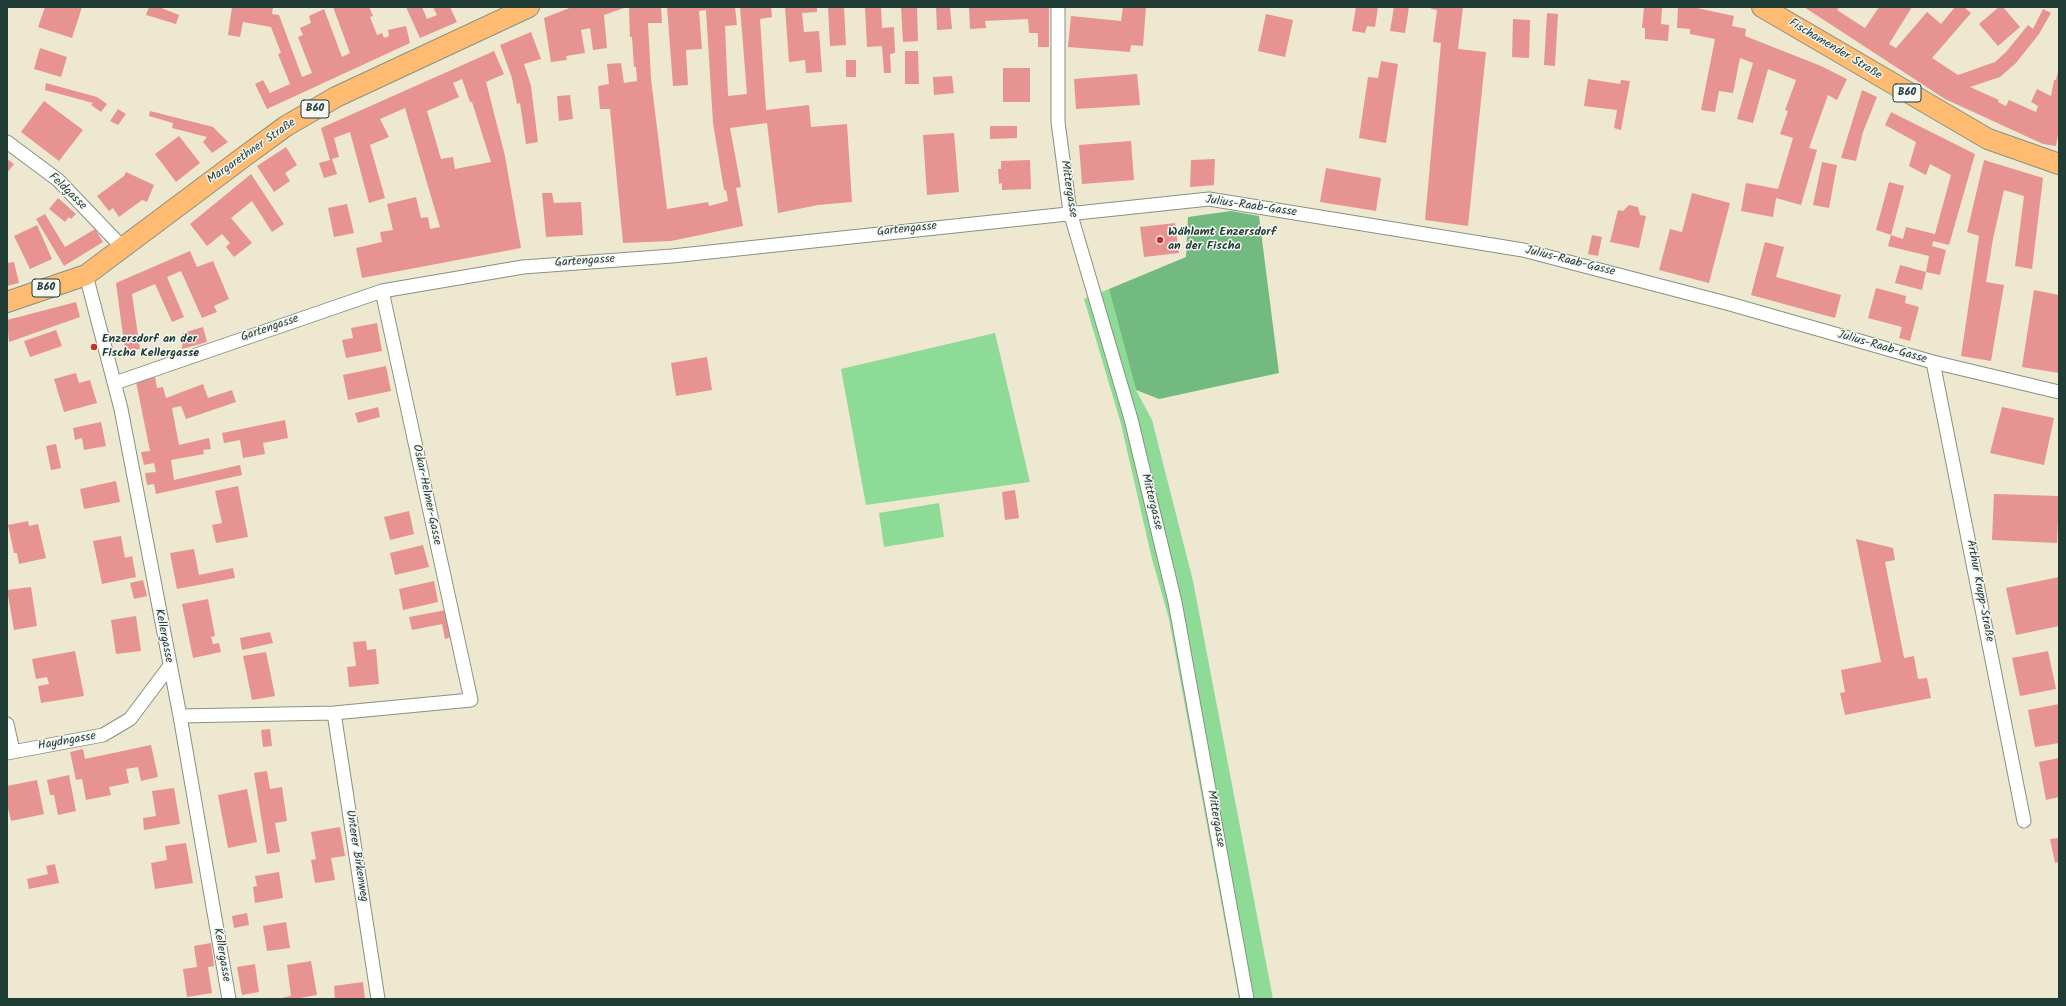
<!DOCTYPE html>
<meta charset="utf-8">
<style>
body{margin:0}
#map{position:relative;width:2066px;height:1006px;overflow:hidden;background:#eee8d0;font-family:Kalam,sans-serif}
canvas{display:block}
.frame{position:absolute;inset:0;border:8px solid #1f3d34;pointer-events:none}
</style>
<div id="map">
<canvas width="2066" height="1006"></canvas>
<div class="frame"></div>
</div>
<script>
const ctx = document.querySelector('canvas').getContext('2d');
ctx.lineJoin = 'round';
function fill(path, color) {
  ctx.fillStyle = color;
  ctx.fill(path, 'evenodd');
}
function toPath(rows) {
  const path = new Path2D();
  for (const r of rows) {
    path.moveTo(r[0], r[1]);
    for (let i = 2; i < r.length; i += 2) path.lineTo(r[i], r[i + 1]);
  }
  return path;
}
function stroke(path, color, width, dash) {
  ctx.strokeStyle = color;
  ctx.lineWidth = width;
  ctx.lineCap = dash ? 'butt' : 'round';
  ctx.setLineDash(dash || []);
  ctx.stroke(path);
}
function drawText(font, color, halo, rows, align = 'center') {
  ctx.font = font + ' Kalam,sans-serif';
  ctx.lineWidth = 3;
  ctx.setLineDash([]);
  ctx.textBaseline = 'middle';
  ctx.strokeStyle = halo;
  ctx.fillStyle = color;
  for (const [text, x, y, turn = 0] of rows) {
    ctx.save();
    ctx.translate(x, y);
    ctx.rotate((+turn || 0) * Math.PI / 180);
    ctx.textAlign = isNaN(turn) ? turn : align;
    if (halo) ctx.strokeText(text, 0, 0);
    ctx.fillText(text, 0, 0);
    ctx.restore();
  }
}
const green = toPath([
 [1109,289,1136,390,1152,420,1193,581,1273,999,1239,999,1169,619,1152,559,1121,424,1084,299],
 [995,333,1030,482,866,505,841,369],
 [939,503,944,537,884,547,879,513]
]);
const forest = toPath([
 [1231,211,1259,216,1279,373,1159,399,1136,390,1109,289,1186,257,1188,217]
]);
const building = toPath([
 [45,7,82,7,72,38,38,27],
 [149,7,159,7,179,15,176,24,146,15],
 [232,7,273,7,272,14,279,15,302,77,312,73,298,37,303,35,300,28,311,23,309,16,324,9,342,57,350,53,333,7,369,7,373,16,370,17,377,35,382,33,384,38,389,36,388,30,406,26,410,43,267,109,255,84,263,80,270,93,290,84,278,54,281,53,271,27,243,22,240,37,228,35],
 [406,7,422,7,427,19,437,15,433,7,450,7,457,22,420,38],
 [572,7,627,7,604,15,607,48,593,50,590,28,581,30,585,53,566,56,567,60,551,62,544,18],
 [629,7,661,7,662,23,648,23,651,79,667,209,708,202,709,206,728,201,726,190,724,190,713,123,706,10,699,11,702,49,686,50,688,85,673,86,667,7,735,7,737,25,725,26,728,96,747,94,740,7,771,7,772,17,760,19,766,110,809,105,811,127,847,124,852,202,818,205,778,213,767,123,730,128,741,187,736,188,743,226,671,241,623,243,610,109,600,109,598,86,609,84,607,64,621,63,624,83,637,81,636,67,634,67,632,37,630,37],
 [785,7,817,7,817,12,802,13,804,32,819,31,822,72,806,73,805,60,789,62],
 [828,7,844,7,846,45,830,46],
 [865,7,881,7,882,28,894,27,895,53,890,54,891,73,884,73,882,46,867,47],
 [901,7,917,7,918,41,903,42],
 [936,7,950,7,952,29,937,30],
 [969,7,1049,7,1049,47,1038,47,1038,33,1029,33,1028,19,985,21,986,28,970,29],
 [1123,7,1146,7,1143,46,1131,45,1130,52,1068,47,1071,16,1121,21],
 [1356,7,1378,7,1375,27,1367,26,1365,33,1352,31],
 [1394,7,1409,7,1405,33,1390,31],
 [1432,7,1463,7,1458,49,1486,52,1468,226,1425,220,1441,43,1433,42,1437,10,1431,9],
 [1644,7,1662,7,1661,24,1669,25,1668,41,1645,39,1645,28,1642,28],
 [1678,7,1692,7,1734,16,1732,26,1746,29,1745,36,1821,66,1847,79,1837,100,1828,95,1809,148,1817,150,1801,205,1776,198,1773,217,1741,211,1746,183,1778,189,1793,138,1780,134,1788,111,1785,110,1796,80,1768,69,1753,123,1737,119,1753,63,1740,58,1733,93,1719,91,1715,112,1701,110,1715,39,1690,34,1690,29,1677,28],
 [1804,7,1840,7,1837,10,1865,28,1879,7,1912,7,1889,44,1896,48,1927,12,1941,24,1955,7,1964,7,1971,13,1932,58,1958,75,1995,62,2006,52,2028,25,2033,29,2043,9,2051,13,2039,34,2016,63,2000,77,1970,87,1999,100,1998,102,2006,106,2009,100,2036,112,2038,106,2031,102,2037,89,2051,96,2054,80,2056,80,2059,68,2059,129,2056,146,2043,144,1945,99],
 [1999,7,2003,7,2020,27,1998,46,1979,24],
 [1547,13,1558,14,1555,66,1544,65],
 [1266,14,1293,20,1285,57,1258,51],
 [1513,19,1530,20,1529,58,1512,57],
 [531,32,541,59,524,64,531,86,538,142,526,144,520,103,517,104,512,78,500,45],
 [40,48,67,57,61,77,34,69],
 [494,51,504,74,486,82,505,156,521,248,362,278,356,248,382,242,380,232,393,230,387,204,416,197,421,218,428,217,430,229,440,227,405,108,380,119,389,137,370,145,385,198,369,203,350,132,334,138,339,157,332,159,337,174,324,178,319,163,330,160,321,128],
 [462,79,470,102,472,102,491,162,455,169,453,157,441,159,427,111,459,97,453,83],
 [905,51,918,51,919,84,905,84],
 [846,60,856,60,856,77,846,77],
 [1381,61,1398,64,1386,143,1359,138,1368,77,1378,78],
 [1003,68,1030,68,1030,102,1003,102],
 [1137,74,1140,105,1076,109,1074,79],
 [952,76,954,93,934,95,933,77],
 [1588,79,1620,84,1621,80,1630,81,1621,130,1614,128,1617,110,1584,106],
 [46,83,97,97,107,104,101,112,91,105,93,103,45,90],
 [1862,90,1877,97,1863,132,1856,161,1841,158],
 [570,95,573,119,559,121,557,96],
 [44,101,83,130,59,161,21,132],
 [118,109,126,114,118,125,110,121],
 [150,111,213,127,228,142,212,153,203,142,207,137,172,128,173,123,149,116],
 [1891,112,1975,154,1949,245,1933,241,1932,246,1946,250,1940,275,1926,272,1929,256,1888,246,1891,235,1903,239,1906,227,1935,234,1951,175,1930,164,1926,175,1909,166,1916,142,1885,125],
 [990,126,1017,126,1017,138,990,139],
 [954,133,959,192,927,195,923,135],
 [179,136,200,163,176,182,155,154],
 [1131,141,1134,180,1082,184,1079,145],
 [286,147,297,165,285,173,290,181,274,192,257,166],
 [7,159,14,164,7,173],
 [1215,159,1214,185,1190,187,1191,160],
 [1030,160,1031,189,1002,190,1002,183,999,184,998,169,1001,169,1001,161],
 [1984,160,2043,178,2032,269,2015,266,2024,196,2004,190,1993,239,1986,282,2004,285,1991,361,1961,356,1979,236,1967,232],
 [1822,162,1837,165,1829,208,1813,205],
 [1326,168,1381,178,1376,211,1320,202],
 [126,172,154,185,147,202,142,200,119,217,113,208,109,211,97,196,124,176],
 [251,174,284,224,272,232,252,201,231,218,252,243,234,257,226,247,230,243,222,234,207,246,190,224],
 [1889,182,1904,186,1891,235,1876,230],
 [542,193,552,193,554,203,581,202,583,235,546,237],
 [1692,193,1730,203,1709,283,1659,270,1670,229,1682,232],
 [58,198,76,214,71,219,69,217,65,222,49,209],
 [347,204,354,233,334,237,328,208],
 [1629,205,1638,207,1640,215,1646,216,1639,248,1610,242,1618,210,1623,211],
 [45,214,65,247,95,229,103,242,64,266,36,219],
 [1175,223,1179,253,1144,257,1140,227],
 [37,225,52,259,30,269,14,236],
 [1592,235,1602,237,1598,256,1588,254],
 [1765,242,1784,247,1776,277,1841,295,1835,318,1751,295],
 [190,251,197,267,213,261,229,299,214,306,217,312,202,318,181,271,167,277,184,317,172,322,155,284,132,294,140,349,125,351,116,283],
 [14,262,19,283,7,286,7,263],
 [1900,265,1926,272,1922,290,1895,283],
 [1876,288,1906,296,1905,303,1919,307,1910,341,1899,338,1902,327,1868,318],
 [2034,290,2059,295,2059,373,2022,367],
 [76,302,80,317,9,342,7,320],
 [377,323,382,351,346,358,342,340,353,338,351,328],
 [203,327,207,342,182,349,183,333],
 [56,330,62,346,30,357,24,341],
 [707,357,712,390,676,396,671,363],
 [386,366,391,391,348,400,343,375],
 [76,373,79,383,90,380,97,403,64,412,54,379],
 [155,377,157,388,163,387,166,398,203,384,208,398,232,390,236,402,186,419,181,406,172,408,179,445,209,438,211,449,203,450,204,454,171,460,174,480,240,465,242,475,156,494,154,484,147,485,145,473,156,472,154,463,144,465,141,452,150,451,136,382],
 [378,407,380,417,358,423,355,413],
 [2002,407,2054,418,2044,465,1990,453],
 [285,420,288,438,263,443,265,454,243,458,240,440,224,443,222,433],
 [101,422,106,446,84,450,82,438,75,440,73,428],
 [56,444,61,468,51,470,46,446],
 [116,481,120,502,84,509,80,489],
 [238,486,248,537,216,543,212,525,222,523,215,491],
 [1015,490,1019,518,1005,520,1002,492],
 [1994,494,2059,496,2057,543,1992,540],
 [409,511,414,534,390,540,384,517],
 [28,521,29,526,38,524,46,558,19,564,17,553,14,553,8,525],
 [121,536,125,558,132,556,136,577,102,584,93,541],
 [1856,539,1893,548,1895,560,1885,562,1904,658,1914,656,1918,679,1927,678,1931,698,1845,715,1840,693,1845,692,1841,670,1881,662],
 [423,545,429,567,395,575,390,553],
 [194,549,199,575,233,568,235,578,177,589,170,553],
 [2059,577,2059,626,2016,635,2006,588],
 [143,580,147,596,134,599,130,583],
 [434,581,438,602,403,610,399,589],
 [31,587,37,626,14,630,7,590],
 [208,599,215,636,211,637,213,644,219,643,221,652,193,658,182,604],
 [446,610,451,637,445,639,442,624,412,630,409,617],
 [136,616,141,651,116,654,111,620],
 [270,632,273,643,242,650,240,638],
 [366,641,367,650,376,649,379,684,349,687,347,667,356,666,353,642],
 [75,651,84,696,41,703,38,686,49,684,47,677,36,679,32,659],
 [2048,651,2056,689,2020,696,2012,658],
 [266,652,275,696,252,700,243,656],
 [2059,704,2059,743,2035,747,2028,710],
 [270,729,272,746,263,747,261,730],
 [151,745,158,777,141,781,138,767,126,769,129,783,109,787,111,795,86,800,82,779,76,780,70,752,83,749,85,759],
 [2059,758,2059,797,2046,800,2039,762],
 [267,771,270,789,282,787,287,821,275,823,280,852,267,854,254,773],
 [69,775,76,811,58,815,54,795,50,795,47,780],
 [37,780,44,814,11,821,7,804,7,786],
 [174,788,180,824,144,830,143,818,156,816,152,791],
 [247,789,257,842,228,848,218,795],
 [340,827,345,856,331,858,335,880,315,883,311,860,316,859,311,832],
 [2059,838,2059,862,2055,863,2050,839],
 [186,843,193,883,155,889,151,863,167,860,165,846],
 [55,864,59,883,29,889,27,879,48,874,46,866],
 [279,872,283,898,255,903,253,887,257,886,255,876],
 [247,913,249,925,234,928,232,916],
 [286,922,290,948,267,951,263,926],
 [211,943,214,966,208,967,212,993,187,997,183,969,197,967,194,946],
 [311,961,317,995,294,999,276,999,291,996,287,965],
 [255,964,259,992,242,995,237,967],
 [363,982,365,999,335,999,334,986]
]);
const minor = toPath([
 [1058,7,1058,122,1070,212,1131,419,1175,602,1247,999],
 [7,142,58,180,123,248],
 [86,275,121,409,180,716,229,999],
 [1933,362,2024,821],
 [115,383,382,291,523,267,672,256,1209,199,1523,250,1730,304,1933,362,2059,392],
 [334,713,378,999],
 [180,716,334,713,471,700,382,291],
 [7,724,13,751],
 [7,753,103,735,130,719,169,667]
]);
const primary = toPath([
 [1762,7,1988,139,2059,164],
 [7,302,86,275,245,156,286,126,336,97,529,7]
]);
const markers = [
 [1160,240,4,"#c8321e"],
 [94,347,4,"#c8321e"]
];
const shields = [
 [1907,93,28],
 [315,109,28],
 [46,288,28]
];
const shieldNames = [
 ["B60",1907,93],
 ["B60",315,109],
 ["B60",46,288]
];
const streetNames = [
 ["Fischamender Straße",1835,50,31],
 ["Margarethner Straße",252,152,-35],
 ["Mittergasse",1068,189,81],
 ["Feldgasse",67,192,44],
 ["Julius-Raab-Gasse",1251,207,8],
 ["Gartengasse",907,230,-6],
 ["Gartengasse",585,262,-4],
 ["Julius-Raab-Gasse",1570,262,14],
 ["Gartengasse",270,329,-19],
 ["Julius-Raab-Gasse",1882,348,16],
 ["Oskar-Helmer-Gasse",426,495,78],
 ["Mittergasse",1151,502,76],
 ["Arthur Krupp-Straße",1979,591,79],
 ["Kellergasse",163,636,79],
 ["Haydngasse",67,742,-10],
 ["Mittergasse",1215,819,80],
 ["Unterer Birkenweg",356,856,81],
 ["Kellergasse",221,955,80]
];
const poiNames = [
 ["Wählamt Enzersdorf",1168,233],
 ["an der Fischa",1168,247],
 ["Enzersdorf an der",102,340],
 ["Fischa Kellergasse",102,354]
];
fill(green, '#8eda97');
fill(forest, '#72ba80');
fill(building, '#e79392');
stroke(minor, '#869282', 15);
stroke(primary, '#869282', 22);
stroke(minor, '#fff', 13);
stroke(primary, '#febb71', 20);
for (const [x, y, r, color] of markers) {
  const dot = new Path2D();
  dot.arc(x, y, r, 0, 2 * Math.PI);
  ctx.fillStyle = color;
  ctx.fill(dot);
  stroke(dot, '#f6f6f2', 1.5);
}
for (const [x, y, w] of shields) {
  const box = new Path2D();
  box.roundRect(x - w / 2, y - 9, w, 18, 3);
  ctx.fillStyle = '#f6f6f2';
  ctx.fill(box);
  stroke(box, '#1f3d34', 1);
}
drawText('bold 11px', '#1f3d34', null, shieldNames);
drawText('12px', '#1f3d34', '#f6f6f2', streetNames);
drawText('bold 12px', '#1f3d34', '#f6f6f2', poiNames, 'left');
</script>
